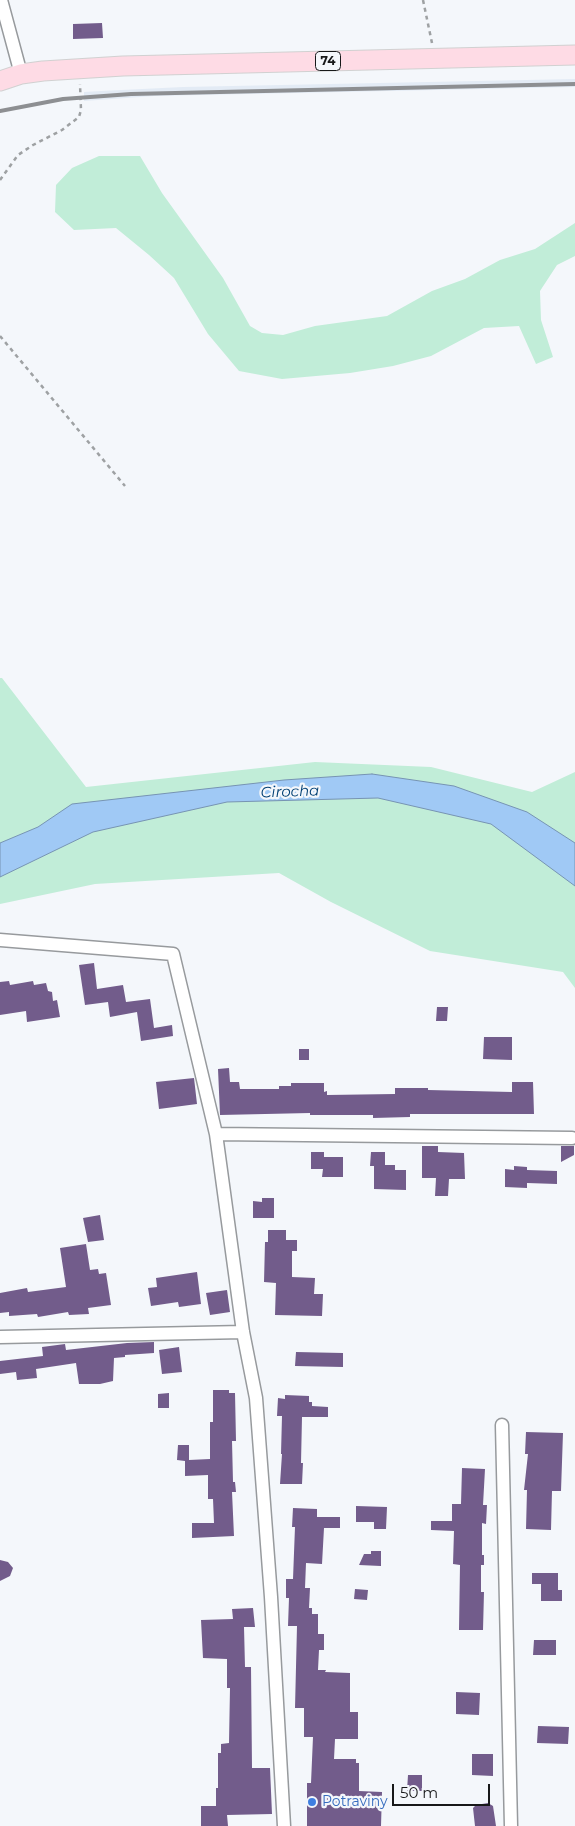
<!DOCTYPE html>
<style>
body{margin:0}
#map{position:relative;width:575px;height:1826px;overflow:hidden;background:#f4f7fb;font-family:Montserrat,sans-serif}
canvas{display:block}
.scale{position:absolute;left:392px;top:1784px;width:98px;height:22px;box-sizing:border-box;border:2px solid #171819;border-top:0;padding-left:6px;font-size:15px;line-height:18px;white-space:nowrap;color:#171819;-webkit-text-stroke:4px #f4f7fb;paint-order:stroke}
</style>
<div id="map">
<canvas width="575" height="1826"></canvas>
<div class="scale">50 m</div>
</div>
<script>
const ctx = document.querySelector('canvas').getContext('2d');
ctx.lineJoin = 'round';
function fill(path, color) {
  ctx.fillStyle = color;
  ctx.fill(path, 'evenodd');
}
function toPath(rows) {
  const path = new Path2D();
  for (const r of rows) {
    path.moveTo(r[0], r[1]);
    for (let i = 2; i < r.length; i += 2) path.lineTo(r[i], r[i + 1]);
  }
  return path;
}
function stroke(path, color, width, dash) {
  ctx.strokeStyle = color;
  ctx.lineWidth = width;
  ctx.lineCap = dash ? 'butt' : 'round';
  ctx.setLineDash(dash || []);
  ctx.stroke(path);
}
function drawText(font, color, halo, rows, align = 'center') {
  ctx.font = font + ' Montserrat,sans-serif';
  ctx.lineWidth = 4.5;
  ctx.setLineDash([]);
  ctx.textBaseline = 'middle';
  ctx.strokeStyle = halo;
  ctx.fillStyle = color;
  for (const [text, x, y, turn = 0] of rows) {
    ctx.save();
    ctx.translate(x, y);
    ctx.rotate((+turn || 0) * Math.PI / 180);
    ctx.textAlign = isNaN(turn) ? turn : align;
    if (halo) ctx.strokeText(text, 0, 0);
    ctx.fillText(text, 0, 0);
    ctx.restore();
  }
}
const built = toPath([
 [575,79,575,87,154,96,84,101,84,92,101,91,183,87]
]);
const green = toPath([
 [99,156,140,156,162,193,223,278,250,326,262,333,283,335,315,326,387,316,432,291,465,279,500,260,535,249,575,223,575,256,557,265,540,291,541,320,553,357,536,364,519,326,484,328,431,356,393,366,350,373,282,379,239,371,208,334,174,278,149,255,116,228,74,230,55,212,56,185,72,168],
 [0,678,2,678,86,787,315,762,431,767,532,792,575,772,575,988,563,972,430,951,331,902,279,873,95,884,0,904]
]);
const water = toPath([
 [372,774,454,786,527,812,575,843,575,886,491,824,378,798,227,802,93,832,0,877,0,843,38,827,72,804,284,780,372,774]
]);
const building = toPath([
 [102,23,103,38,73,39,73,24],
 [94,963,97,989,123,985,126,1002,150,999,154,1028,172,1025,173,1036,141,1041,137,1012,110,1017,108,1002,85,1005,79,965],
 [9,981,10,985,33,981,34,985,46,983,48,991,52,992,53,1001,57,1000,60,1017,27,1022,26,1011,0,1015,0,982],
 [437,1007,448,1007,447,1021,436,1021],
 [484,1037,512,1037,512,1060,483,1059],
 [299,1049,309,1049,309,1060,299,1060],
 [229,1068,230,1082,239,1082,240,1089,279,1089,279,1086,291,1086,291,1083,324,1083,324,1092,327,1091,327,1095,395,1094,395,1088,428,1088,428,1090,512,1092,512,1082,533,1082,534,1114,410,1114,410,1117,373,1118,373,1115,310,1115,310,1113,220,1115,218,1069],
 [194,1078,197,1104,159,1109,156,1082],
 [422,1146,438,1146,438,1152,464,1153,465,1179,449,1179,448,1196,435,1196,436,1178,422,1178],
 [561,1146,574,1146,574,1155,561,1162],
 [311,1152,324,1152,324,1157,343,1157,343,1177,322,1177,323,1169,311,1169],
 [371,1152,385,1152,385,1165,395,1165,395,1170,406,1170,406,1190,374,1189,374,1166,370,1166],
 [514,1166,527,1167,527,1170,557,1171,557,1184,527,1183,527,1188,505,1187,505,1169,514,1170],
 [262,1198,274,1198,274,1218,253,1218,253,1201,262,1202],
 [100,1215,104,1240,88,1242,83,1218],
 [268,1230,286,1230,286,1240,297,1240,297,1251,292,1251,292,1277,315,1278,314,1294,323,1294,322,1316,275,1315,276,1283,264,1282,265,1242,268,1242],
 [86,1244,90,1270,98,1269,99,1274,106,1273,111,1305,88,1308,89,1314,69,1315,68,1312,38,1317,37,1314,9,1316,9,1312,0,1313,0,1293,27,1288,28,1292,66,1287,60,1248],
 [197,1272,201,1304,179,1307,178,1302,151,1306,148,1288,157,1287,156,1278],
 [227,1290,230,1312,210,1315,206,1293],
 [154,1342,154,1353,125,1355,125,1357,114,1358,113,1381,100,1384,79,1384,76,1363,36,1369,37,1378,17,1380,16,1372,0,1374,0,1361,43,1356,42,1347,65,1344,66,1350,127,1343],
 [179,1347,182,1372,162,1374,159,1350],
 [296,1352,343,1353,343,1367,295,1366],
 [213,1390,229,1390,229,1393,235,1393,236,1441,232,1441,233,1482,235,1482,236,1492,232,1492,234,1536,192,1538,192,1523,214,1523,213,1499,208,1499,208,1475,185,1476,185,1461,177,1460,178,1445,189,1445,189,1460,210,1459,210,1422,213,1422],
 [169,1393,169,1408,158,1408,158,1394],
 [285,1395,309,1396,309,1402,312,1402,312,1406,328,1407,328,1417,302,1417,301,1463,303,1463,302,1484,280,1484,282,1454,281,1454,282,1416,277,1416,278,1398,285,1399],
 [526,1432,563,1433,561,1491,552,1491,551,1530,526,1529,527,1490,524,1490,528,1454,525,1454],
 [462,1468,485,1469,483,1505,487,1505,486,1524,482,1523,482,1555,484,1555,484,1565,481,1565,481,1592,484,1592,483,1630,459,1630,460,1565,453,1564,454,1531,431,1530,431,1521,452,1521,452,1504,461,1504],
 [356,1506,387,1507,386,1529,374,1529,374,1522,356,1522],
 [293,1508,317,1509,317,1517,340,1517,340,1528,324,1528,322,1564,306,1563,305,1588,310,1588,309,1608,312,1608,312,1614,318,1614,318,1634,324,1634,324,1650,319,1650,318,1670,326,1670,325,1672,350,1673,350,1712,358,1712,358,1739,335,1739,334,1759,356,1759,356,1763,359,1763,359,1791,382,1792,381,1826,307,1826,307,1783,311,1783,313,1737,304,1737,304,1708,295,1708,297,1626,288,1626,289,1598,286,1598,286,1579,293,1579,295,1527,292,1527],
 [371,1551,381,1551,381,1566,359,1565,364,1554,371,1554],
 [0,1560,8,1562,13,1568,10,1576,0,1581],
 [532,1573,558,1573,558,1590,562,1590,562,1601,541,1601,541,1584,532,1584],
 [355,1589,368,1590,367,1600,354,1599],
 [253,1608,255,1627,244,1627,245,1667,251,1667,252,1768,270,1768,272,1814,227,1815,228,1826,201,1826,201,1806,216,1806,216,1788,218,1788,218,1753,221,1753,221,1744,229,1743,230,1688,227,1688,227,1659,203,1658,201,1620,233,1619,232,1609],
 [534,1640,556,1640,556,1655,533,1655],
 [456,1692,480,1693,479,1715,456,1714],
 [538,1726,569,1727,568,1744,537,1743],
 [472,1754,493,1754,493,1776,472,1775],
 [408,1775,422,1775,422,1791,407,1791],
 [488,1803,493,1806,496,1826,475,1826,473,1808,476,1805]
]);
const path = toPath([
 [423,0,432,43],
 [0,180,18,155,33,145,62,130,79,117,81,110,80,84],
 [0,336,125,486]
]);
const street = toPath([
 [1,0,21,74],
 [0,940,173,954,216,1134,243,1332,256,1398,271,1597,284,1826],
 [216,1134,572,1138],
 [0,1337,243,1332],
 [502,1425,511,1826]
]);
const primary = toPath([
 [0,81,21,74,43,71,123,66,575,55]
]);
const rail = toPath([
 [0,111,63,99,131,94,575,84]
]);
const markers = [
 [312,1802,5,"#3f7fe0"]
];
const shields = [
 [328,61,25]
];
const shieldNames = [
 ["74",328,61]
];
const shopNames = [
 ["Potraviny",322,1802]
];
const waterNames = [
 ["Cirocha",290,792,-2]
];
fill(built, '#e3ebf5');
fill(green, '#c1edd8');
fill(water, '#a0c9f5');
stroke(water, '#7794b3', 1);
fill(building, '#725c8b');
stroke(street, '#979a9d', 15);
stroke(primary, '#d1d1d1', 21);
stroke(path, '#9ea1a3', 2.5, [4, 4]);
stroke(street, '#fff', 12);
stroke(primary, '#fedbe5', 19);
stroke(rail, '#8d8f92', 4);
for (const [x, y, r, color] of markers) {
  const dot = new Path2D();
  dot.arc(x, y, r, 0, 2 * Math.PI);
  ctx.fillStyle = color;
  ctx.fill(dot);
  stroke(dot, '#f4f7fb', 2);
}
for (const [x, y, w] of shields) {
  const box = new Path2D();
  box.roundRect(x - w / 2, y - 9.5, w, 19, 4);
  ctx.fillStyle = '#f4f7fb';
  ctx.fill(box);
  stroke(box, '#171819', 1);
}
drawText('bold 12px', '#171819', null, shieldNames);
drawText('14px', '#366cbe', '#f4f7fb', shopNames, 'left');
drawText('italic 15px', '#003f73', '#f4f7fb', waterNames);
</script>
